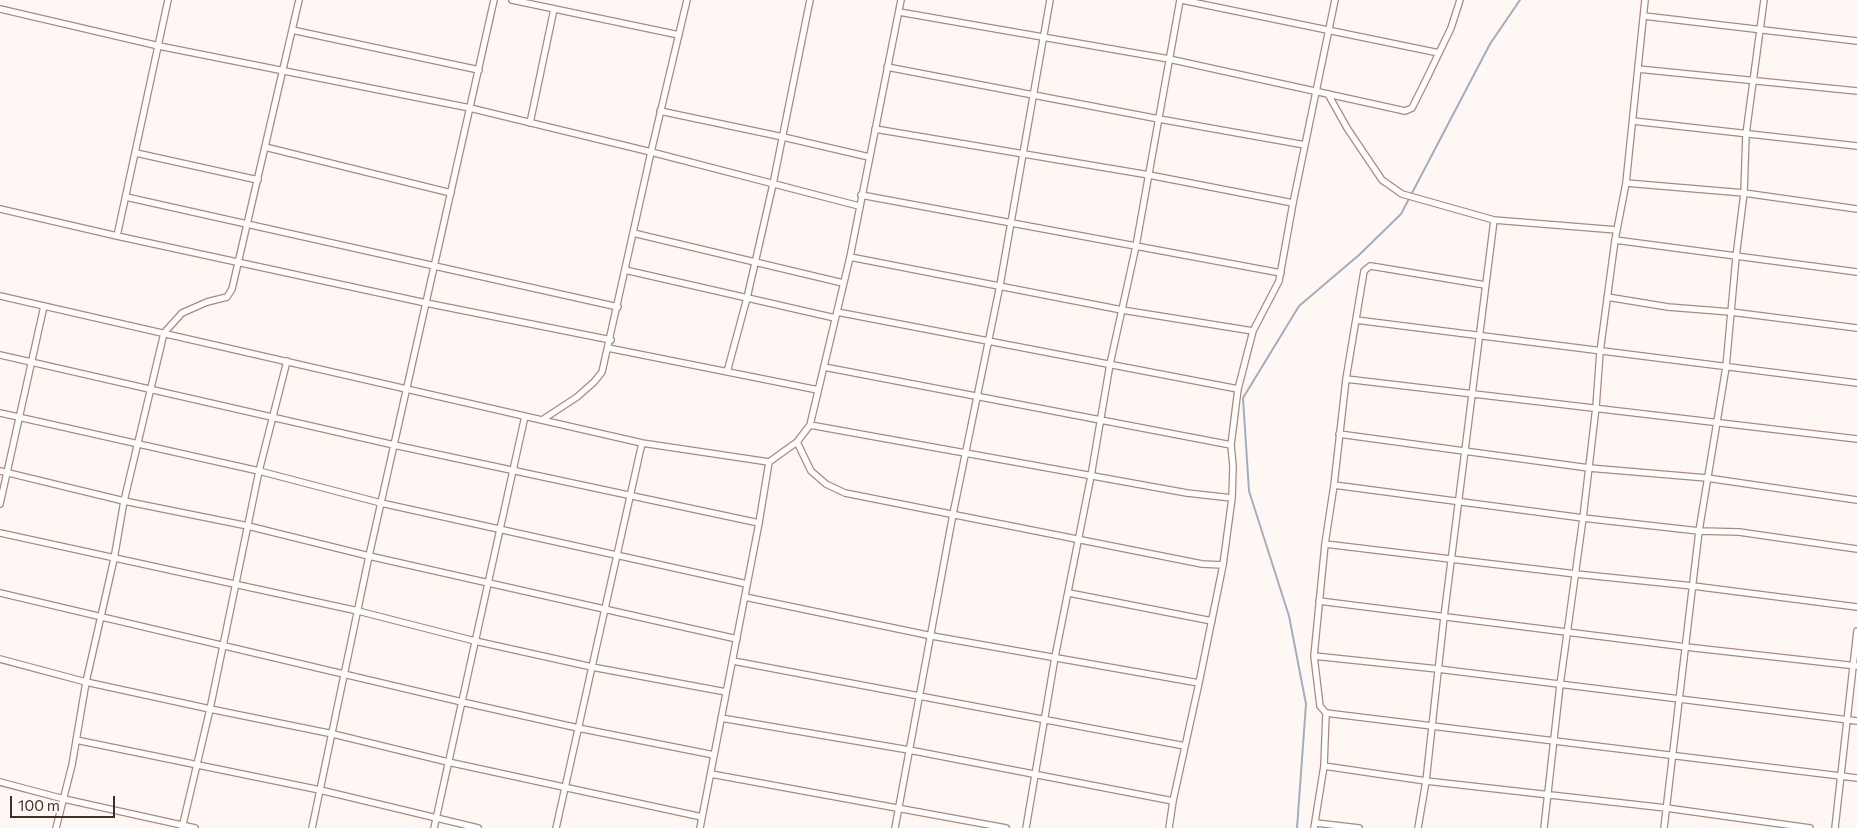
<!DOCTYPE html>
<style>
body{margin:0}
#map{position:relative;width:1857px;height:828px;overflow:hidden;background:#fff7f4;font-family:Commissioner,sans-serif}
canvas{display:block}
.scale{position:absolute;left:10px;top:796px;width:105px;height:22px;box-sizing:border-box;border:2px solid #3d302a;border-top:0;padding-left:6px;font-size:15px;line-height:18px;white-space:nowrap;color:#3d302a;-webkit-text-stroke:4px #fff7f4;paint-order:stroke}
</style>
<div id="map">
<canvas width="1857" height="828"></canvas>
<div class="scale">100 m</div>
</div>
<script>
const ctx = document.querySelector('canvas').getContext('2d');
ctx.lineJoin = 'round';
function toPath(rows) {
  const path = new Path2D();
  for (const r of rows) {
    path.moveTo(r[0], r[1]);
    for (let i = 2; i < r.length; i += 2) path.lineTo(r[i], r[i + 1]);
  }
  return path;
}
function stroke(path, color, width, dash) {
  ctx.strokeStyle = color;
  ctx.lineWidth = width;
  ctx.lineCap = dash ? 'butt' : 'round';
  ctx.setLineDash(dash || []);
  ctx.stroke(path);
}
const stream = toPath([
 [1297,828,1306,704,1289,616,1249,491,1243,398,1299,306,1359,255,1401,214,1490,44,1520,0]
]);
const minor = toPath([
 [512,0,679,35],
 [901,0,850,257,810,425,797,442,811,471,826,484,845,493,1202,564,1223,565],
 [1182,0,1439,53],
 [0,9,159,46,470,108,651,152,859,206],
 [899,12,1169,59,1405,111,1412,108,1425,82,1451,28,1460,0],
 [1644,16,1857,41],
 [292,30,479,70],
 [887,67,1159,119,1305,145],
 [1638,69,1857,91],
 [1328,94,1347,128,1382,180,1402,194,1494,220,1617,230],
 [660,111,783,137,869,157],
 [1633,121,1857,146],
 [530,123,554,9],
 [875,129,1149,175,1293,203],
 [265,147,451,193],
 [136,153,258,180],
 [1626,183,1744,193,1857,209],
 [861,195,1281,273],
 [126,197,618,307],
 [0,209,117,236,426,303,611,340],
 [633,233,843,283],
 [117,236,168,0],
 [1615,240,1857,272],
 [850,257,1122,310,1253,331],
 [625,270,835,318],
 [0,296,642,443,769,462,797,442],
 [1607,297,1668,307,1731,312,1857,328],
 [837,312,1238,389],
 [1356,320,1857,383],
 [608,348,818,390],
 [0,355,394,445,759,523],
 [824,367,1231,445],
 [727,372,747,298,773,184,810,0],
 [1346,379,1857,439],
 [0,413,259,471,381,503,747,584],
 [542,420,577,397,594,382,602,372,651,152,687,0],
 [810,425,1187,493,1232,498],
 [1339,434,1589,468,1707,478,1857,500],
 [0,471,124,501,248,526,369,556,737,639],
 [1334,485,1583,518,1699,531,1739,532,1857,549],
 [0,504,44,306],
 [0,533,358,611,475,641,592,667,726,692],
 [1325,544,1576,574,1693,586,1857,607],
 [0,593,462,702,578,728,714,755],
 [1069,593,1212,621],
 [745,597,932,636,1199,683],
 [1319,601,1686,647,1857,666],
 [1314,656,1438,669,1857,721],
 [0,659,86,682,210,709,333,734,448,762,702,817],
 [733,661,1185,746],
 [1326,713,1857,778],
 [721,718,909,750,1173,801],
 [76,740,320,790,478,828],
 [1324,766,1426,781,1666,808,1810,828],
 [711,774,1006,828],
 [0,782,64,799,195,828],
 [1316,823,1359,828],
 [56,828,72,765,86,682,114,559,124,501,164,333,182,313,207,302,227,297,232,289,299,0],
 [182,828,210,709,259,471,287,361],
 [312,828,369,556,494,0],
 [434,828,525,416],
 [556,828,642,443],
 [700,828,759,523,769,462],
 [895,828,953,514,1000,285,1050,0],
 [1026,828,1055,657,1091,476,1110,364,1136,246,1180,0],
 [1169,828,1173,801,1199,683,1223,565,1232,498,1233,466,1231,445,1238,389,1253,331,1279,281,1293,203,1335,0],
 [1314,828,1324,766,1326,713,1320,706,1314,656,1325,544,1334,485,1346,379,1364,271,1370,266,1377,267,1485,285],
 [1418,828,1426,781,1444,617,1494,220],
 [1544,828,1560,685,1583,518,1596,407,1600,352,1615,240,1626,183,1645,0],
 [1664,828,1699,531,1726,367,1736,257,1744,193,1746,134,1764,0],
 [1835,828,1857,631]
]);
stroke(stream, '#a2adbe', 2);
stroke(minor, '#aa8a7c', 8);
stroke(minor, '#fff', 5.5);
</script>
